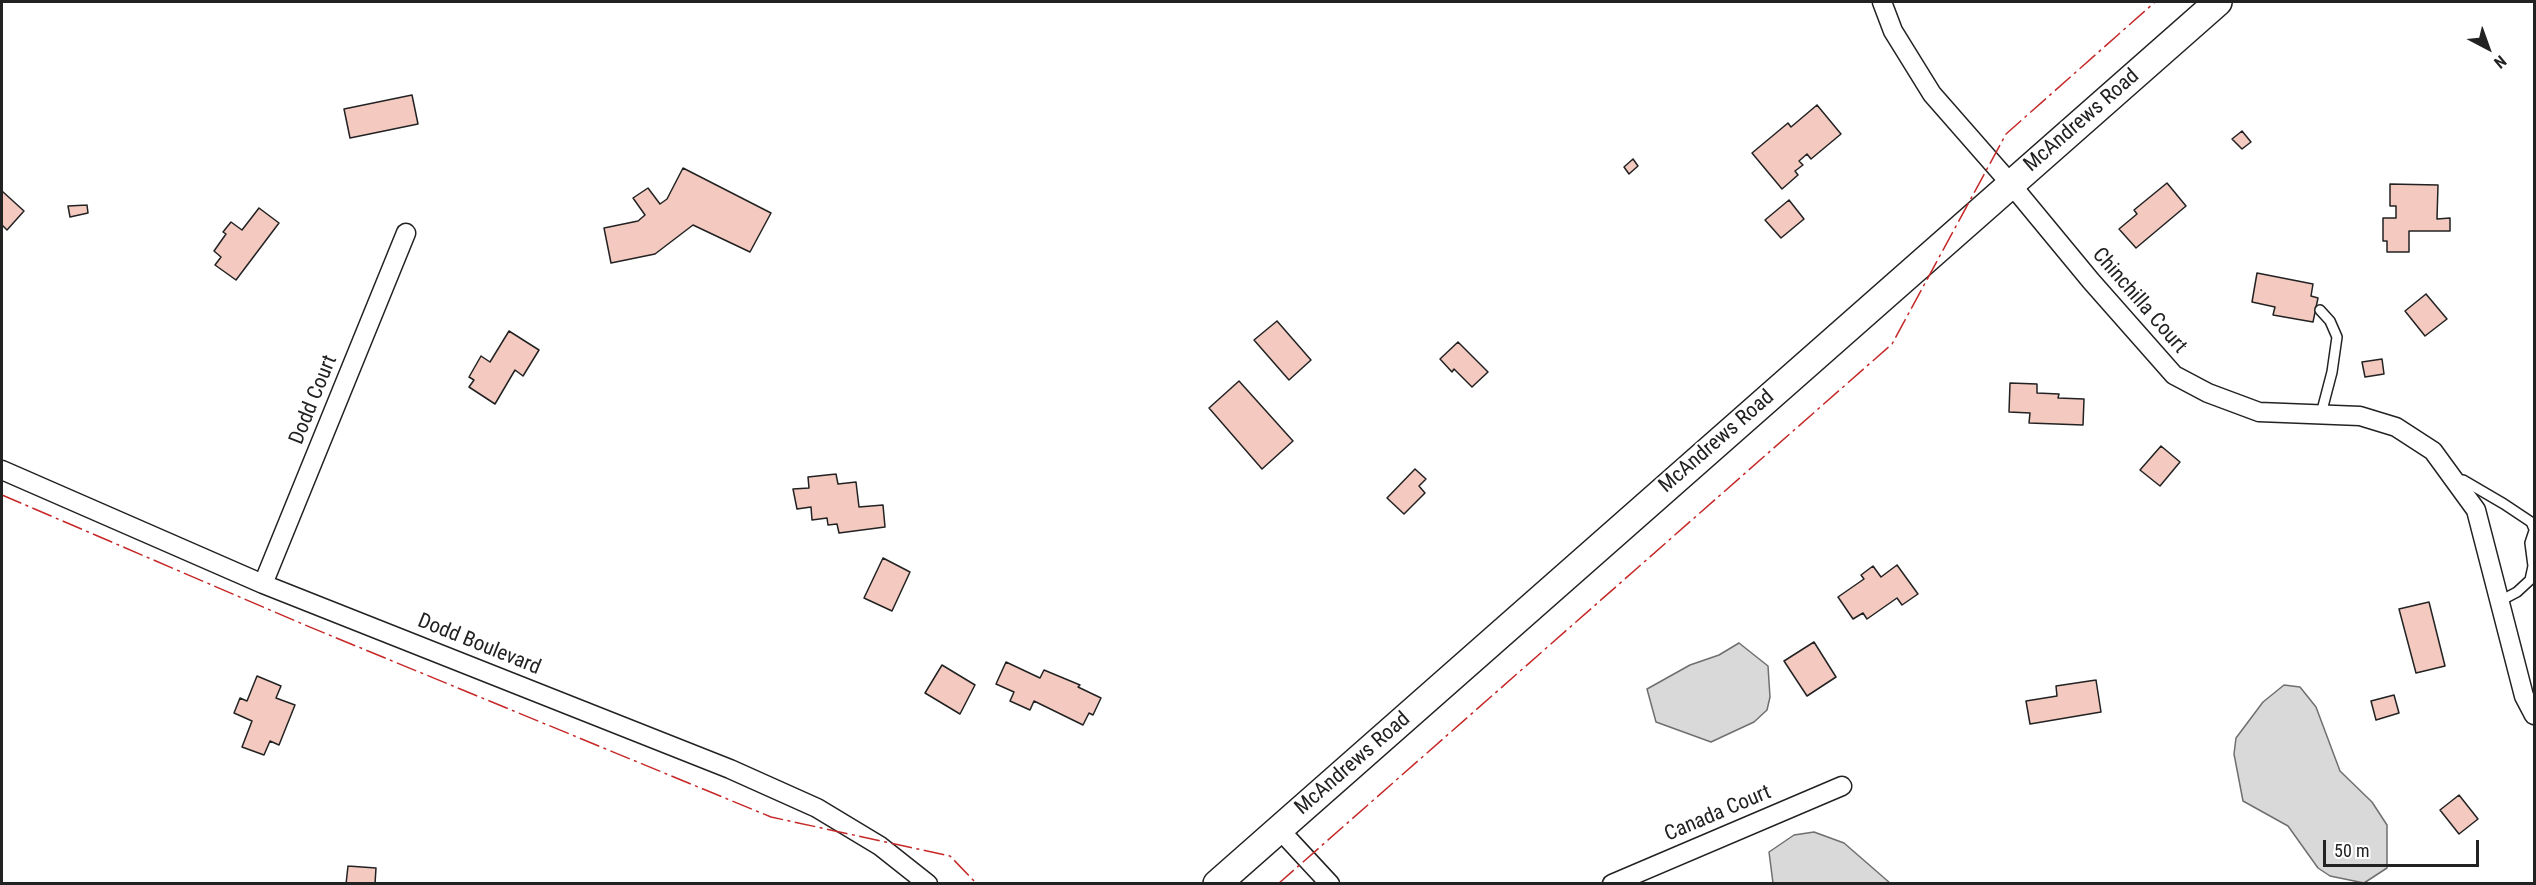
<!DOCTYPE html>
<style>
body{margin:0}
#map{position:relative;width:2536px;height:885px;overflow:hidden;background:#fff;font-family:"Roboto Condensed",sans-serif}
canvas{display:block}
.frame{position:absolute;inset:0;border:3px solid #222;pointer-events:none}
.north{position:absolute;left:2458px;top:18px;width:60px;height:60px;-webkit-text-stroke:4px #fff;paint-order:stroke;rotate:139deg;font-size:16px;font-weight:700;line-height:24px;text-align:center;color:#222}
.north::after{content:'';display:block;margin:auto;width:21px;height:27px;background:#222;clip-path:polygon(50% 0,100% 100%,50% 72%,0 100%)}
.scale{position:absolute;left:2323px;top:840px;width:156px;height:27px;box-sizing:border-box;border:3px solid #222;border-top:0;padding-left:8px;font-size:18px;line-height:21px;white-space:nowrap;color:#222;-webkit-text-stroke:4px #fff;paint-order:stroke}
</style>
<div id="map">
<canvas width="2536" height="885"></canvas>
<div class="frame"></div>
<div class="north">N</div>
<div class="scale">50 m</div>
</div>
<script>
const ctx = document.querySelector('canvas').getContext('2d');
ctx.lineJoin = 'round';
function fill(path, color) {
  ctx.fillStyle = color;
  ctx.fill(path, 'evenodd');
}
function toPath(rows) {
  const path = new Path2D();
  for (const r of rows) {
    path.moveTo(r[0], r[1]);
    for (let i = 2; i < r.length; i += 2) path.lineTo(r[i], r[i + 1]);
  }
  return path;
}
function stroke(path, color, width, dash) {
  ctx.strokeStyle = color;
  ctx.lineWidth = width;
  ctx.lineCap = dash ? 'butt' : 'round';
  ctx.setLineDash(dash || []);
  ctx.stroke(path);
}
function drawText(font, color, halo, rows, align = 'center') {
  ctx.font = font + ' "Roboto Condensed",sans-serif';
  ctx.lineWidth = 4.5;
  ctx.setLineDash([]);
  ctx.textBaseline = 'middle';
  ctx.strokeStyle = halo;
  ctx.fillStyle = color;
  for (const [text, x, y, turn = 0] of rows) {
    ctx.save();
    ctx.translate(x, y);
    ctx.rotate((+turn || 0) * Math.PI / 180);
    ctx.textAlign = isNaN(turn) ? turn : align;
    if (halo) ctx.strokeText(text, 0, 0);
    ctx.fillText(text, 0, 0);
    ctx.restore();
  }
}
const water = toPath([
 [1739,643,1768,666,1770,697,1767,710,1754,722,1711,742,1656,722,1647,689,1690,665,1719,655,1739,643],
 [2284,685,2300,687,2316,707,2340,771,2372,802,2387,825,2387,868,2364,883,2330,876,2318,868,2288,826,2243,801,2234,754,2236,738,2263,702,2284,685],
 [1814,832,1844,843,1890,883,1773,883,1769,852,1794,835,1814,832]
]);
const building = toPath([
 [412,95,418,124,350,138,344,109,412,95],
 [1817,105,1841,134,1811,159,1807,154,1799,161,1803,165,1795,171,1798,175,1782,189,1752,153,1788,123,1791,127,1817,105],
 [2242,131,2251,142,2242,149,2232,139,2242,131],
 [1633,159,1638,166,1629,174,1624,167,1633,159],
 [683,168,771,213,750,252,693,225,655,254,611,263,604,228,638,221,645,215,633,198,648,188,660,204,667,199,683,168],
 [2167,183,2186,206,2136,248,2119,229,2137,214,2134,210,2167,183],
 [2390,184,2438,185,2437,219,2450,218,2450,231,2409,231,2409,252,2387,252,2387,241,2383,241,2383,218,2396,218,2396,206,2390,206,2390,184],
 [2,191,24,211,7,230,2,225,2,191],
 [1789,200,1804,219,1781,238,1765,220,1789,200],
 [87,205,88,213,70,217,68,206,87,205],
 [259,208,279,223,236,280,215,265,221,257,214,251,226,234,223,232,231,222,242,230,259,208],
 [2257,273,2313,284,2311,296,2318,298,2313,322,2273,315,2275,307,2252,302,2257,273],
 [2426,294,2447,319,2425,336,2405,311,2426,294],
 [1277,321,1311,360,1289,380,1254,340,1277,321],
 [509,331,539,350,523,376,515,370,495,404,469,387,474,380,469,377,481,356,490,362,509,331],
 [1458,342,1488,372,1472,387,1454,369,1452,372,1440,359,1458,342],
 [2382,359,2384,374,2365,377,2362,362,2382,359],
 [1239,381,1293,441,1262,469,1209,408,1239,381],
 [2010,383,2037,384,2037,393,2059,394,2058,398,2084,399,2083,425,2029,423,2030,413,2009,412,2010,383],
 [2161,446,2180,462,2160,486,2140,470,2161,446],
 [1415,469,1426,479,1419,486,1425,493,1404,514,1387,498,1415,469],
 [836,474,838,484,856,482,859,507,883,505,885,527,839,533,837,524,828,525,827,518,812,520,811,507,797,509,793,489,809,488,808,477,836,474],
 [883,558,910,572,892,611,864,598,883,558],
 [1897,565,1918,594,1902,605,1897,598,1867,619,1863,613,1853,619,1838,597,1864,579,1861,575,1873,566,1881,577,1897,565],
 [2429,602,2445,666,2416,673,2399,609,2429,602],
 [1814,642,1836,677,1807,696,1784,661,1814,642],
 [1006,662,1040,678,1044,670,1080,685,1078,687,1101,698,1093,715,1089,713,1083,725,1034,701,1030,710,1010,701,1014,692,996,684,1006,662],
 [942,665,975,685,960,714,925,693,942,665],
 [257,676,281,686,276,698,295,705,279,745,270,741,264,755,242,747,252,721,234,713,240,698,247,701,257,676],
 [2096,680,2101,712,2030,724,2026,701,2057,696,2056,686,2096,680],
 [2394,695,2399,713,2376,720,2371,701,2394,695],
 [2459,795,2478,819,2459,834,2440,810,2459,795],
 [348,866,376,868,375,884,346,884,348,866]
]);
const service = toPath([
 [2320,310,2330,321,2337,337,2332,372,2321,414],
 [2457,480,2463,480,2504,504,2531,522,2534,529],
 [2500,601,2517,592,2530,580,2533,566,2530,543,2534,531]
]);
const minor = toPath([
 [1882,2,1893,31,1932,94,2010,183,2091,281,2174,375,2208,393,2259,412,2360,416,2396,427,2433,451,2476,510,2524,696,2534,715],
 [2,470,263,584,730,769,817,808,880,846,928,884],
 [263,584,406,233],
 [1279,829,1330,884],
 [1612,884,1842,786]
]);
const secondary = toPath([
 [1217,884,2218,2]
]);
const power = toPath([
 [2,495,305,625,771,817,950,856,977,884],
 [1278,884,1892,344,2006,134,2155,2]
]);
const streetNames = [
 ["McAndrews Road",2082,121,-41],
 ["Chinchilla Court",2139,301,49],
 ["Dodd Court",314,400,-68],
 ["McAndrews Road",1717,442,-41],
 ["Dodd Boulevard",479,645,22],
 ["McAndrews Road",1353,764,-41],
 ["Canada Court",1718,814,-23]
];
fill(water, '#d9d9d9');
stroke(water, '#6f6f6f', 1.5);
fill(building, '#f3c9c0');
stroke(building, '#222', 1.5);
stroke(service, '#222', 12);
stroke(minor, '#222', 21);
stroke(secondary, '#222', 30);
stroke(service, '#fff', 9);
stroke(minor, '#fff', 18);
stroke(secondary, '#fff', 27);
stroke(power, '#c62828', 1.5, [21, 4.5, 3, 4.5]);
drawText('21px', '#222', '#fff', streetNames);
</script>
